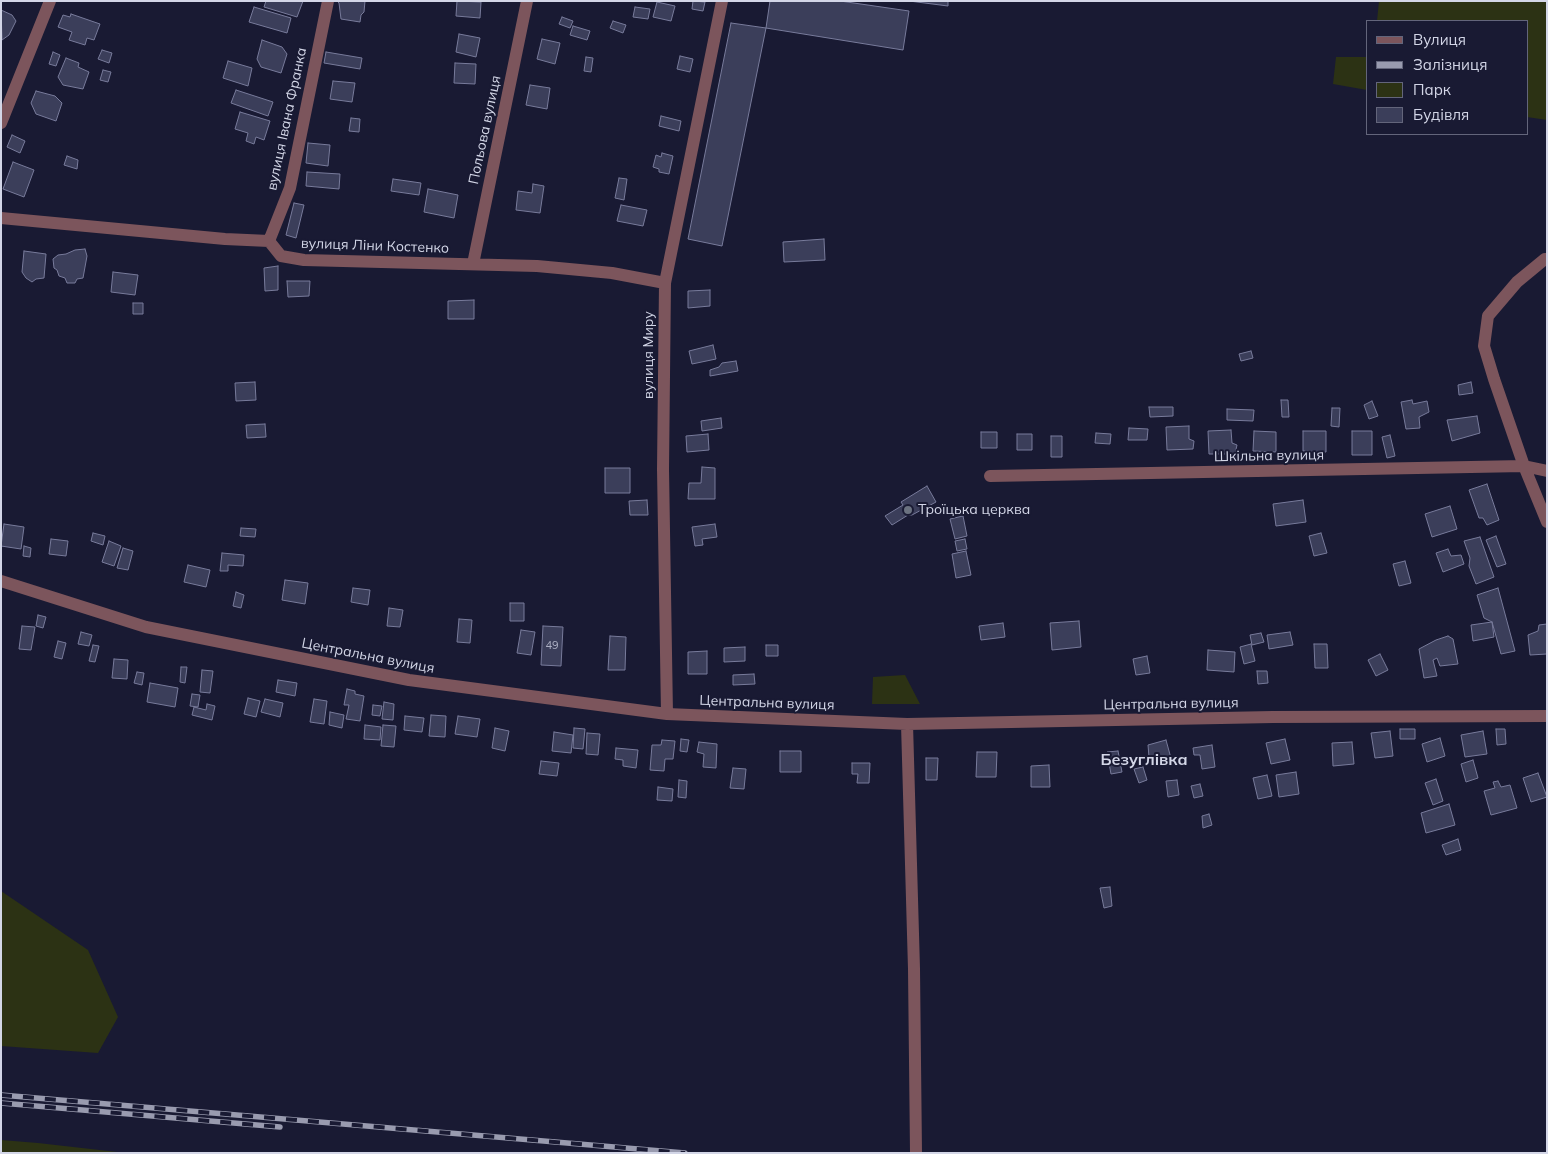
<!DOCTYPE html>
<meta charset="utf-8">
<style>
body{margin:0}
#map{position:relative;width:1548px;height:1154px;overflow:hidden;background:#191a33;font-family:Mulish,sans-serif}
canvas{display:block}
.frame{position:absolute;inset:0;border:2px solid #d3d6e7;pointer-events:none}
.legend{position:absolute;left:1366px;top:20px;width:162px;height:115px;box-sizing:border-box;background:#191a33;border:1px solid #63657b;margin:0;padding:6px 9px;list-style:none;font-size:15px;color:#d3d6e7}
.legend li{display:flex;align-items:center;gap:10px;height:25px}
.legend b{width:25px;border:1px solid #63657b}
</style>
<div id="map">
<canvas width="1548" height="1154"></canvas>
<div class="frame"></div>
<ul class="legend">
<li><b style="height:6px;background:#7c555c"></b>Вулиця</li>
<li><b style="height:6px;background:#999baf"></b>Залізниця</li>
<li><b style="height:14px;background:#2c3214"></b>Парк</li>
<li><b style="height:14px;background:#3b3e5a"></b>Будівля</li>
</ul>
</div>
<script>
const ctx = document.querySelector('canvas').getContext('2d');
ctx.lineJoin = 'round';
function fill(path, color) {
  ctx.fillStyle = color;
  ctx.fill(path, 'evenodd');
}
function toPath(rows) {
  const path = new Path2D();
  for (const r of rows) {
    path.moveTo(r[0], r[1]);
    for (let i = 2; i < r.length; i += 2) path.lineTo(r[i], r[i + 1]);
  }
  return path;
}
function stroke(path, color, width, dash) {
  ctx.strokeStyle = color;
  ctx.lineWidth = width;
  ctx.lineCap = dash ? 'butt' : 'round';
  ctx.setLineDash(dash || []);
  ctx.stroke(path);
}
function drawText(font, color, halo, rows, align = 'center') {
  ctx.font = font + ' Mulish,sans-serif';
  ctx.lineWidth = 4;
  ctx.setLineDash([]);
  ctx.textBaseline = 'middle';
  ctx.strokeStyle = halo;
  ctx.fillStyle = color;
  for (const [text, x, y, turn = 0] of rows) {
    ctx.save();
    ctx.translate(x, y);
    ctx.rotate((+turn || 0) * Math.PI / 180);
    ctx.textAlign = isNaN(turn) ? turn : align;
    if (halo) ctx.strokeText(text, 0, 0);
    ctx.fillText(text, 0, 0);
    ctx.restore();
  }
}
const green = toPath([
 [1379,1,1547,1,1547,120,1527,117,1527,21,1377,21],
 [1336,57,1367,57,1367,90,1333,84],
 [905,675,920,704,872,704,873,677],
 [1,891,88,950,118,1017,98,1053,1,1046],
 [1,1140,38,1143,126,1153,1,1153]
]);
const building = toPath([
 [266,1,303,1,297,17,264,7,266,1],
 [337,1,365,1,364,12,361,15,360,22,341,19,339,3,337,1],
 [457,1,481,2,480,18,456,16,457,1],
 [693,1,705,2,703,11,692,9,693,1],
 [770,1,840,1,909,11,903,50,766,28,770,1],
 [909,1,948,1,948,6,909,1],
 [657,2,675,6,671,21,653,17,657,2],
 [254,7,291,18,287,33,249,22,254,7],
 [635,7,650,9,648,19,633,17,635,7],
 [1,10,12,15,16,21,9,35,2,40,1,10],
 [71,14,100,24,94,40,87,38,85,45,69,40,72,32,58,27,63,15,70,17,71,14],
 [562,17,573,21,570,28,559,24,562,17],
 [613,21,626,25,623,33,610,28,613,21],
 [731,23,766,28,722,246,688,239,731,23],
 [573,26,590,31,587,40,570,35,573,26],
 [459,34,480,38,476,57,456,52,459,34],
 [542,39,560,43,555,64,537,59,542,39],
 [262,40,282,47,287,54,281,73,261,67,257,59,262,40],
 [102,50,112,53,109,63,98,59,102,50],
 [53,52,60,55,56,66,49,64,53,52],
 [326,52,362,58,360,69,324,63,326,52],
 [680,56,693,59,690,72,677,69,680,56],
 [586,57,593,58,591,72,584,71,586,57],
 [66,58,79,63,78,67,89,72,83,89,63,85,58,77,66,58],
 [228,61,252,68,248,86,223,78,228,61],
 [455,63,476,64,475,84,454,83,455,63],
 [103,70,111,72,108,82,100,80,103,70],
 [333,81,355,83,352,102,330,99,333,81],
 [530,85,550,88,547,109,526,105,530,85],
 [236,90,273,102,268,116,231,103,236,90],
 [36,91,55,96,62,103,56,121,36,114,31,103,36,91],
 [240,112,270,121,264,140,256,137,254,144,246,141,248,133,235,129,240,112],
 [661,116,681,121,679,131,659,126,661,116],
 [351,118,360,119,359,132,349,131,351,118],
 [12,135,25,141,20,153,7,147,12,135],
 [308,143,330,145,328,166,306,163,308,143],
 [662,153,673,156,669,174,659,172,659,169,653,167,656,155,661,157,662,153],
 [67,156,78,160,77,169,64,165,67,156],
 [13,162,34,170,24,197,3,189,13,162],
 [307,172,340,174,339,189,306,186,307,172],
 [619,178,627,179,624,200,615,198,619,178],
 [393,179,421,183,419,195,391,191,393,179],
 [533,184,544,186,540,213,516,210,518,191,532,193,533,184],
 [428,189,458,195,454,218,424,212,428,189],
 [294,203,304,205,296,238,286,235,294,203],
 [621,205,647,210,643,226,617,221,621,205],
 [824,239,825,260,784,262,783,242,824,239],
 [85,249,87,256,83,278,77,279,75,283,67,283,65,278,59,276,57,270,54,268,53,259,58,255,66,254,75,250,85,249],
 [24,251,46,254,44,278,36,279,32,282,26,278,22,272,24,251],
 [278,266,278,290,265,291,264,268,278,266],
 [113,272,138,275,135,295,111,292,113,272],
 [287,281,310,281,309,296,288,297,287,281],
 [710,290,710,306,688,308,688,291,710,290],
 [474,300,474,319,448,319,448,301,474,300],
 [133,303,143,303,143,314,133,314,133,303],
 [713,345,716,359,692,364,689,351,713,345],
 [1251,351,1253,358,1241,361,1239,354,1251,351],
 [736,361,738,371,710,376,710,370,719,367,722,363,736,361],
 [255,382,256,400,236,401,235,383,255,382],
 [1471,382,1473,393,1459,395,1458,385,1471,382],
 [1281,400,1288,400,1289,417,1282,417,1281,400],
 [1412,400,1413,404,1427,401,1429,412,1419,417,1420,428,1406,429,1401,402,1412,400],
 [1372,401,1378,416,1369,419,1364,405,1372,401],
 [1149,407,1173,407,1173,416,1150,417,1149,407],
 [1332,408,1340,408,1339,427,1331,426,1332,408],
 [1227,409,1254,410,1253,421,1227,420,1227,409],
 [1477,416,1480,433,1452,441,1447,420,1477,416],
 [721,418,722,428,702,431,701,421,721,418],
 [265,424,266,437,247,438,246,425,265,424],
 [1189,426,1189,439,1194,441,1193,449,1167,450,1166,427,1189,426],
 [1129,428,1148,429,1147,440,1128,440,1129,428],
 [1231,430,1232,443,1237,445,1235,454,1209,454,1208,431,1231,430],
 [1254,431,1276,432,1276,452,1253,451,1254,431],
 [1303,431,1326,431,1326,452,1303,451,1303,431],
 [1352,431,1372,431,1372,455,1352,455,1352,431],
 [981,432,997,432,997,448,981,448,981,432],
 [1096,433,1111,434,1110,444,1095,443,1096,433],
 [708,434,709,450,687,452,686,436,708,434],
 [1017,434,1032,434,1032,450,1017,450,1017,434],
 [1390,435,1395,456,1387,458,1382,437,1390,435],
 [1051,436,1062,436,1062,457,1051,457,1051,436],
 [702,467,715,468,715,499,688,499,689,483,701,483,702,467],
 [605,468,630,468,630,493,605,493,605,468],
 [1487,484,1499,520,1487,525,1483,518,1479,518,1469,490,1487,484],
 [927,486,936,502,912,515,908,515,892,525,885,516,903,505,901,502,927,486],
 [647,500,648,515,630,515,629,501,647,500],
 [1303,500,1306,522,1276,526,1273,504,1303,500],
 [1450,506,1457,529,1432,537,1425,514,1450,506],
 [963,516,967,536,955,539,950,519,963,516],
 [4,524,24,527,21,549,1,546,4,524],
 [715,524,717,537,702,539,703,545,695,546,692,527,715,524],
 [241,528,256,529,255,537,240,536,241,528],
 [93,533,105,536,103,545,91,541,93,533],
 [1321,533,1327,553,1314,556,1309,536,1321,533],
 [1496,536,1506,564,1497,567,1486,540,1496,536],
 [1480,537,1494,577,1476,584,1469,566,1470,558,1464,541,1480,537],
 [51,539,68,541,66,556,49,554,51,539],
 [965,539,967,549,957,551,955,541,965,539],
 [109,541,121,546,114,566,102,562,109,541],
 [24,546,31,548,30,557,23,556,24,546],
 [123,548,133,551,128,570,117,568,123,548],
 [1448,549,1451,556,1461,555,1464,564,1443,572,1436,553,1448,549],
 [966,551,971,575,956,578,952,554,966,551],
 [222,553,244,555,243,566,228,565,228,571,220,571,222,553],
 [1405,561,1411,583,1399,586,1393,564,1405,561],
 [188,565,210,570,206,587,184,582,188,565],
 [285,580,308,583,305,604,282,600,285,580],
 [353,588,370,590,368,605,351,602,353,588],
 [1498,588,1515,651,1501,654,1492,622,1484,618,1477,595,1498,588],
 [236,592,244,595,241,608,233,606,236,592],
 [510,603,524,603,524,621,510,621,510,603],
 [389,608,403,610,400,627,387,626,389,608],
 [38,615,46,617,43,628,36,626,38,615],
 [459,619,472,620,470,643,457,642,459,619],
 [1079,621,1081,647,1052,650,1050,623,1079,621],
 [1492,622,1494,637,1473,641,1471,625,1492,622],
 [1003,623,1005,637,981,640,979,626,1003,623],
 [1547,624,1547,654,1530,655,1528,635,1538,631,1539,625,1547,624],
 [22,626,35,627,31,650,19,649,22,626],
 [543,626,563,627,561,666,541,665,543,626],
 [521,630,535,632,531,655,517,653,521,630],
 [81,632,92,635,89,646,78,644,81,632],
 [1290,632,1293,645,1269,649,1267,635,1290,632],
 [1261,633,1264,642,1252,645,1250,635,1261,633],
 [610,636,626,637,625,670,608,670,610,636],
 [1448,636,1453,639,1458,664,1440,666,1437,658,1433,660,1437,676,1424,678,1419,649,1436,640,1448,636],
 [58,641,66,643,62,659,54,657,58,641],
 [1251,644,1255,661,1244,664,1240,647,1251,644],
 [1314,644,1327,644,1328,668,1315,668,1314,644],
 [93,645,99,646,95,662,89,661,93,645],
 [766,645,778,645,778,656,766,656,766,645],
 [745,647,745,661,724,662,724,648,745,647],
 [1208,650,1235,652,1234,672,1207,670,1208,650],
 [707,651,707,674,688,674,688,652,707,651],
 [1380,654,1388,670,1376,676,1368,660,1380,654],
 [1147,656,1150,673,1136,675,1133,659,1147,656],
 [114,659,128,660,127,679,112,678,114,659],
 [181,667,187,667,185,683,180,682,181,667],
 [202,670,213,671,210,693,200,692,202,670],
 [1257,671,1267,671,1268,683,1258,684,1257,671],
 [137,672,144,673,142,685,134,683,137,672],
 [754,674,755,684,733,685,733,675,754,674],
 [278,680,297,683,295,696,276,692,278,680],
 [150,683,178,688,175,707,147,702,150,683],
 [347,689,355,691,355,694,364,696,360,721,346,719,349,705,344,705,347,689],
 [192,694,200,695,198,707,190,706,192,694],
 [248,698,260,701,256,717,244,714,248,698],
 [265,699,283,703,280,717,261,712,265,699],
 [314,699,327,701,324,724,310,722,314,699],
 [384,702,394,704,393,720,382,719,384,702],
 [207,704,215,706,212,720,192,715,194,707,206,710,207,704],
 [373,705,382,706,380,716,372,715,373,705],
 [330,712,344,715,342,728,329,725,330,712],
 [431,715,446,716,445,737,429,736,431,715],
 [405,716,424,718,422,732,404,730,405,716],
 [458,716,480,719,477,737,455,734,458,716],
 [365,725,381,727,380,740,364,739,365,725],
 [383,725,396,726,394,747,381,746,383,725],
 [495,728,509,731,505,751,492,748,495,728],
 [574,728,585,729,583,749,573,748,574,728],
 [1400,729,1415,729,1415,739,1400,739,1400,729],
 [1496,729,1505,729,1506,744,1497,745,1496,729],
 [1390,731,1393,756,1375,758,1371,733,1390,731],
 [1483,731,1487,754,1465,757,1461,735,1483,731],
 [554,732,573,735,571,753,552,751,554,732],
 [587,733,600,734,598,755,586,754,587,733],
 [1440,738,1445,756,1427,762,1422,744,1440,738],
 [681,739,689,740,687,752,680,751,681,739],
 [1285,739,1290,760,1271,764,1266,743,1285,739],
 [662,740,675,741,673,759,665,759,664,771,650,770,652,745,661,745,662,740],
 [1166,740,1172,762,1155,766,1153,759,1149,757,1148,745,1166,740],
 [699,742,717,744,716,768,703,767,704,754,697,752,699,742],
 [1352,742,1354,764,1333,766,1332,743,1352,742],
 [1212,745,1215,767,1202,769,1200,755,1194,755,1193,748,1212,745],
 [616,748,638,750,636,768,623,766,623,760,615,759,616,748],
 [780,751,801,751,801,772,780,772,780,751],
 [1118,751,1122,772,1111,774,1107,752,1118,751],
 [977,752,997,752,996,777,976,777,977,752],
 [926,758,938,758,937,780,926,780,926,758],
 [1473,760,1478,778,1466,782,1461,764,1473,760],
 [541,761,559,763,557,776,539,774,541,761],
 [852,763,870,763,869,783,857,783,858,774,852,774,852,763],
 [1049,765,1050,787,1031,787,1031,766,1049,765],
 [1143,767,1147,780,1139,783,1134,769,1143,767],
 [733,768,746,769,744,789,730,788,733,768],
 [1296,772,1299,794,1279,797,1276,775,1296,772],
 [1538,773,1547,797,1531,802,1523,778,1538,773],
 [1267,775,1272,796,1258,799,1253,778,1267,775],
 [1436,779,1443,801,1433,805,1425,783,1436,779],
 [679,780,687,781,686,798,678,797,679,780],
 [1177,780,1179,795,1168,797,1166,781,1177,780],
 [1498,781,1501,787,1510,785,1517,808,1491,815,1484,791,1495,788,1493,782,1498,781],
 [1200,784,1203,796,1194,798,1191,786,1200,784],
 [658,787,673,789,672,801,657,800,658,787],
 [1449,804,1455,825,1426,833,1421,813,1449,804],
 [1209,814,1212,825,1203,828,1202,816,1209,814],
 [1458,839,1461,850,1446,855,1442,845,1458,839],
 [1110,887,1112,906,1104,908,1100,888,1110,887]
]);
const minor = toPath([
 [1,123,50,1],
 [1,218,225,239,269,241,281,256,304,260,537,266,612,273,665,283],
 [269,241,290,188,328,1],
 [1545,259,1517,282,1488,316,1484,346,1494,379,1524,466,1547,522],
 [473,264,527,1],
 [990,476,1524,466,1547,471],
 [1,581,146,627,409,680,667,714,907,724,1273,717,1547,716],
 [667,714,663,469,665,283,722,1],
 [907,724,914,969,916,1153]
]);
const rail = toPath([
 [1,1095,685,1153],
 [1,1103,280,1127]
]);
const markers = [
 [908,510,5,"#6b7280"]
];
const numberNames = [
 ["49",552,646]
];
const streetNames = [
 ["вулиця Івана Франка",287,119,-78],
 ["Польова вулиця",485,130,-78],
 ["вулиця Ліни Костенко",375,246,2],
 ["вулиця Миру",649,355,-90],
 ["Шкільна вулиця",1269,456,-1],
 ["Центральна вулиця",368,656,11],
 ["Центральна вулиця",767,703,2],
 ["Центральна вулиця",1171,704,-1]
];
const poiNames = [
 ["Троїцька церква",918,510]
];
const quarterNames = [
 ["Безуглівка",1144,760]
];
fill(green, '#2c3214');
fill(building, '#3b3e5a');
stroke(building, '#787b9b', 1);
stroke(minor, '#7c555c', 12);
stroke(rail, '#999baf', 5.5);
stroke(rail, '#191a33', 4, [11]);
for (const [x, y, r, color] of markers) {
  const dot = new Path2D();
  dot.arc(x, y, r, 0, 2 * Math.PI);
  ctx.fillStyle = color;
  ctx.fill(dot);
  stroke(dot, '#191a33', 2);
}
drawText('11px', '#adb0c4', null, numberNames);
drawText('14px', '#d3d6e7', '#191a33', streetNames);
drawText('14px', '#d3d6e7', '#191a33', poiNames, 'left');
drawText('bold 16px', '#d3d6e7', '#191a33', quarterNames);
</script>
